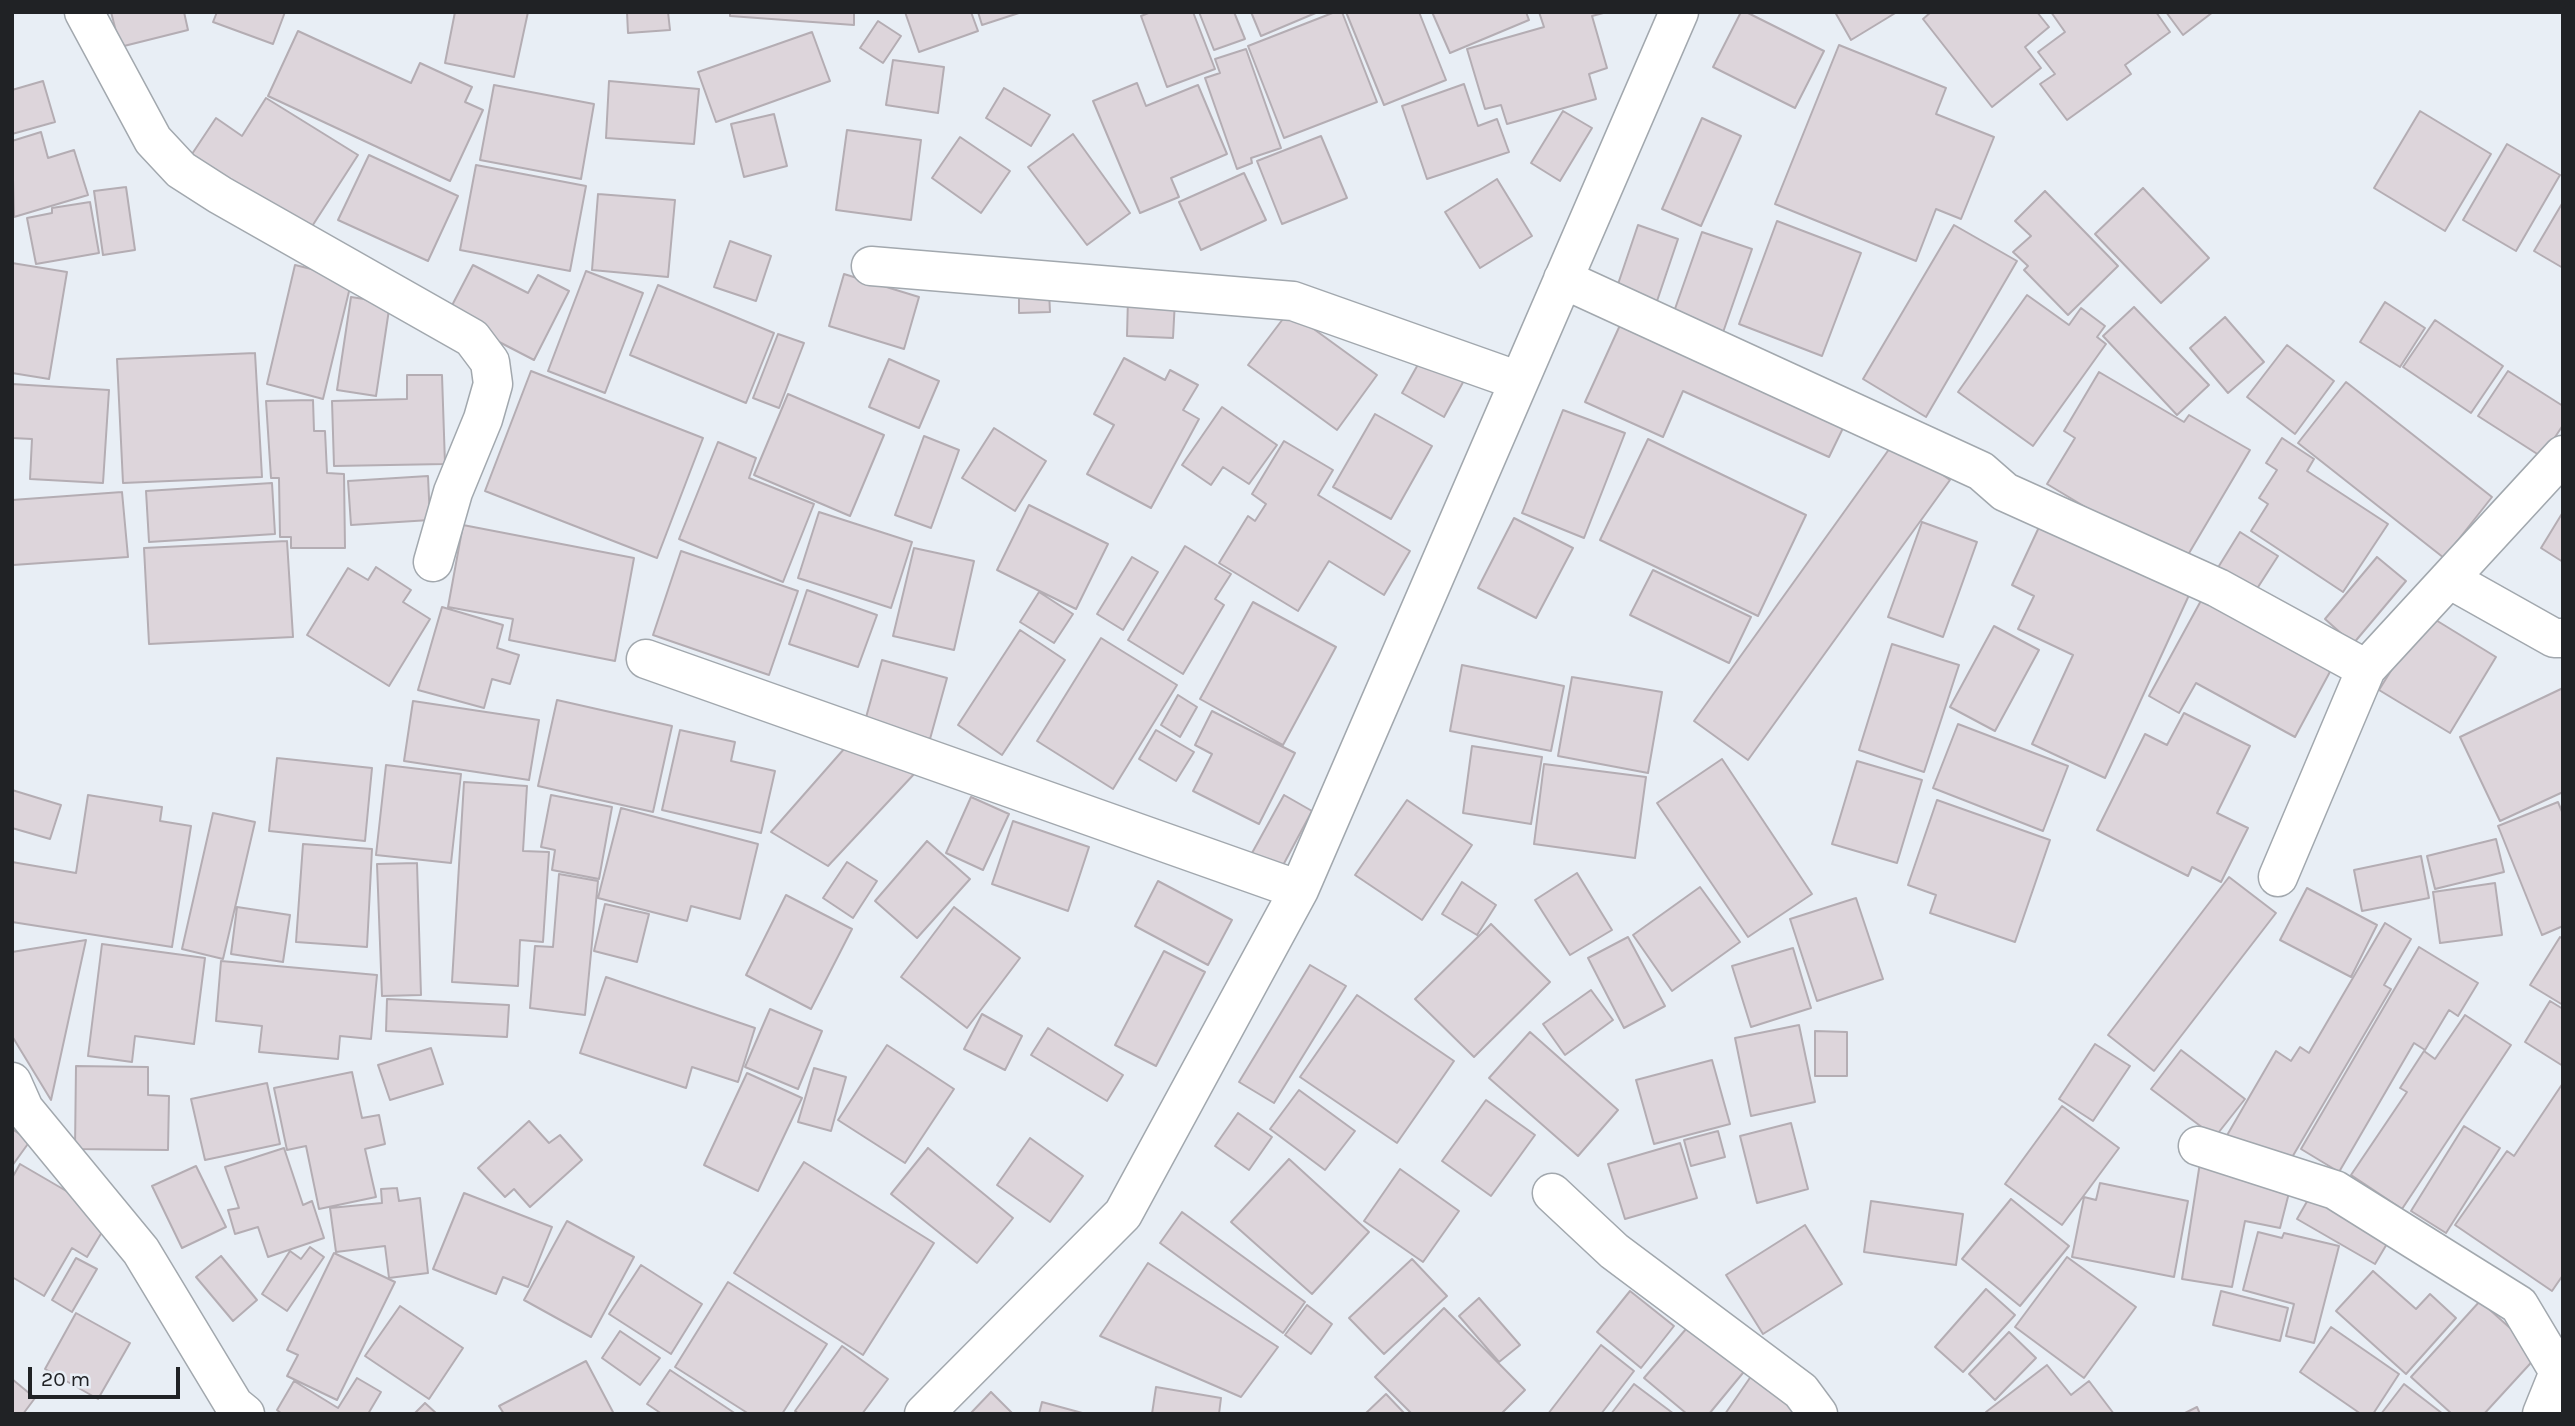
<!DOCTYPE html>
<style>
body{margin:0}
#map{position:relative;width:2575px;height:1426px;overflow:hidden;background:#e8eef5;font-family:Karla,sans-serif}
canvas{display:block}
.frame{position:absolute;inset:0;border:14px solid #202225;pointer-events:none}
.scale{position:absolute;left:28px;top:1367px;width:152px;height:32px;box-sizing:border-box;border:4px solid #202225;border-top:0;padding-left:9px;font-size:21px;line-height:24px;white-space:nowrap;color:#202225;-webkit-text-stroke:5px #e8eef5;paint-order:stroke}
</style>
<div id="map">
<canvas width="2575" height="1426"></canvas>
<div class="frame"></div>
<div class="scale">20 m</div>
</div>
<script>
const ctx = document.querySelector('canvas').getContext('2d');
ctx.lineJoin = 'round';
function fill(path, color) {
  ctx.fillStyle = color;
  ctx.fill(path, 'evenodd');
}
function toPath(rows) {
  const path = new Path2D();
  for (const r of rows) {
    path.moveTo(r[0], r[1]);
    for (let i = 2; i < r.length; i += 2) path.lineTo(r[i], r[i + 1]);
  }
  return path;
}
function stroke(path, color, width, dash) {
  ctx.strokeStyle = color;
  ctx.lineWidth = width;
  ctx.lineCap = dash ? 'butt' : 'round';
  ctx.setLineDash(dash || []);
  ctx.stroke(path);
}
const building = toPath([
 [111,12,184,12,188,30,120,47,111,12],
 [217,12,285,12,273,44,213,22,217,12],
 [455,12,528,12,514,77,445,63,455,12],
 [627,12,668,12,670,30,628,33,627,12],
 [730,12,854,12,854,25,730,16,730,12],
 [905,12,971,12,978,31,919,52,905,12],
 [978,12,1022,12,982,25,978,12],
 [1151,12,1193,12,1215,69,1167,87,1141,16,1151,12],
 [1199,12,1234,12,1245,39,1214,50,1199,12],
 [1251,12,1318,12,1261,36,1251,12],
 [1335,12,1342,12,1377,102,1284,138,1248,46,1335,12],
 [1346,12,1419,12,1446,80,1384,105,1346,12],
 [1432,12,1526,12,1529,20,1450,53,1432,12],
 [1539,12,1607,12,1592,16,1607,68,1589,74,1596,99,1507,124,1501,105,1485,109,1467,49,1544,27,1539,12],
 [1741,12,1746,12,1824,51,1795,108,1713,67,1741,12],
 [1835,12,1897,12,1851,40,1835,12],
 [1931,12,2037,12,2049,27,2025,47,2041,68,1992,107,1923,19,1931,12],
 [2051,12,2156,12,2170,32,2125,65,2131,74,2067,120,2040,84,2055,74,2038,52,2065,32,2051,12],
 [2166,12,2213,12,2183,35,2166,12],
 [878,21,901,36,883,63,860,48,878,21],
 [298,31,411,83,420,63,472,87,465,102,483,110,450,181,268,96,298,31],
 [812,32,830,81,716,122,698,72,812,32],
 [1839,45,1946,88,1936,114,1994,137,1961,219,1936,209,1916,261,1775,204,1839,45],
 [1246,49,1281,148,1251,158,1252,163,1237,169,1205,78,1220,73,1215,59,1246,49],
 [893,60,944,67,938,113,886,105,893,60],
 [43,81,55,122,12,134,12,90,43,81],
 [609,81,699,89,694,144,606,138,609,81],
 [1137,83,1146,106,1198,85,1227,154,1171,178,1179,197,1140,213,1093,101,1137,83],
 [1464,84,1478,126,1497,119,1509,152,1427,179,1402,106,1464,84],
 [494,85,594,104,581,179,480,160,494,85],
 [1004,88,1050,115,1031,146,986,118,1004,88],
 [266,98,358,155,309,231,190,157,216,118,242,136,266,98],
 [1563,111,1592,128,1560,181,1531,163,1563,111],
 [2420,111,2491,154,2445,231,2374,188,2420,111],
 [774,114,787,166,744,177,731,124,774,114],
 [1702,118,1741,136,1701,226,1662,209,1702,118],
 [847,130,921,140,911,220,836,210,847,130],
 [41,132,48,158,74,150,88,195,14,217,12,141,41,132],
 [1073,134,1130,213,1087,245,1028,167,1073,134],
 [1321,136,1347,198,1282,224,1257,161,1321,136],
 [960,137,1010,171,981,213,932,178,960,137],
 [2507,144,2560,175,2516,251,2463,220,2507,144],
 [369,155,458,196,428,261,338,220,369,155],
 [476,165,586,186,570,271,460,250,476,165],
 [1244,173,1266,220,1201,250,1179,202,1244,173],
 [1497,179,1532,236,1480,268,1445,212,1497,179],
 [126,187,135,250,103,255,94,191,126,187],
 [2143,188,2209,258,2161,303,2095,234,2143,188],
 [2045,191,2118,266,2068,315,2024,270,2028,266,2013,252,2031,236,2015,221,2045,191],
 [598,194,675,200,668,277,592,270,598,194],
 [90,202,99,253,36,264,27,218,52,213,52,208,90,202],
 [2563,202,2563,268,2534,251,2563,202],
 [1777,221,1861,253,1822,356,1739,324,1777,221],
 [1638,225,1678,239,1655,307,1615,293,1638,225],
 [1954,225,2017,261,1926,417,1863,379,1954,225],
 [1702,232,1752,249,1720,341,1670,323,1702,232],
 [730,241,771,256,756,301,714,287,730,241],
 [12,263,67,272,49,379,12,373,12,263],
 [295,265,352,279,323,399,267,384,295,265],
 [473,265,528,293,538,275,569,291,534,360,447,315,473,265],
 [586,271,643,293,605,393,548,371,586,271],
 [844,274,919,297,904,349,829,326,844,274],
 [658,285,774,333,746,403,630,355,658,285],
 [1049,291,1050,312,1019,313,1019,292,1049,291],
 [2027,295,2069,325,2081,308,2105,326,2097,337,2106,344,2033,446,1958,392,2027,295],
 [351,297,390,303,376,396,337,390,351,297],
 [1128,298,1175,300,1173,338,1127,336,1128,298],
 [2385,302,2425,328,2400,367,2360,342,2385,302],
 [2134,307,2209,385,2177,415,2103,336,2134,307],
 [1289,311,1377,375,1337,430,1248,365,1289,311],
 [2225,317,2264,362,2228,393,2190,348,2225,317],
 [2435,320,2503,366,2471,413,2403,367,2435,320],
 [1621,323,1845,424,1829,457,1683,391,1663,437,1585,402,1621,323],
 [778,334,804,343,779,408,753,398,778,334],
 [2287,345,2334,381,2295,434,2247,397,2287,345],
 [1425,352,1467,375,1444,417,1402,393,1425,352],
 [255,353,262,477,123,483,117,359,255,353],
 [1124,358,1165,380,1170,370,1198,385,1183,410,1199,419,1151,508,1087,474,1114,425,1094,414,1124,358],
 [889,359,939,381,919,428,869,407,889,359],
 [531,371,703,438,657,558,485,491,531,371],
 [2508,371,2563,406,2563,425,2542,457,2478,416,2508,371],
 [2099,372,2184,422,2189,415,2250,450,2182,565,2047,484,2075,438,2064,431,2099,372],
 [407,375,442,375,445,464,334,466,332,401,407,399,407,375],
 [2346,382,2492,497,2444,558,2298,443,2346,382],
 [12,384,109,390,103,483,30,479,32,439,12,438,12,384],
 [788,394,884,435,850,516,754,475,788,394],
 [313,400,314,431,325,431,327,473,344,474,345,548,291,548,291,537,280,537,279,478,271,478,266,401,313,400],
 [1222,407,1277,445,1249,484,1223,467,1211,485,1182,465,1222,407],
 [1563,410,1625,433,1584,538,1522,513,1563,410],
 [1375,414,1432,446,1391,519,1333,487,1375,414],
 [994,428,1046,461,1015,511,962,478,994,428],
 [924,436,959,450,931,528,895,515,924,436],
 [2282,438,2314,459,2307,471,2388,524,2343,592,2251,531,2268,504,2259,498,2277,470,2266,463,2282,438],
 [1648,439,1806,515,1758,616,1600,540,1648,439],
 [1284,441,1333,470,1318,495,1410,551,1384,595,1329,561,1298,611,1219,563,1248,516,1255,521,1266,504,1252,494,1284,441],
 [1895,441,1950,480,1748,760,1694,721,1895,441],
 [718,442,756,458,749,478,814,504,783,582,679,539,718,442],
 [428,476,430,520,351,525,348,481,428,476],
 [272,483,275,534,149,542,146,491,272,483],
 [122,492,128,557,13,565,12,500,122,492],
 [1029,505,1108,544,1076,609,997,570,1029,505],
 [819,512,912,542,891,608,798,578,819,512],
 [2563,512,2563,562,2541,548,2563,512],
 [1514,518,1573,548,1536,618,1478,588,1514,518],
 [1922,522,1977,542,1943,637,1888,617,1922,522],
 [463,525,634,558,615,661,509,640,513,619,448,607,463,525],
 [2040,525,2190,593,2105,778,2032,744,2073,655,2018,629,2034,596,2012,585,2040,525],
 [2240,532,2278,556,2251,598,2214,574,2240,532],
 [287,541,293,637,149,644,144,548,287,541],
 [1185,546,1231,574,1215,599,1224,605,1183,674,1128,640,1185,546],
 [914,548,974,561,954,650,893,636,914,548],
 [681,551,798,591,769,675,653,635,681,551],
 [1132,557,1158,572,1123,630,1097,614,1132,557],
 [2377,557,2406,581,2353,644,2325,619,2377,557],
 [376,567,411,590,403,602,430,619,389,686,307,635,348,568,368,580,376,567],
 [1653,570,1751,617,1729,663,1630,615,1653,570],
 [807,590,877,615,858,667,789,644,807,590],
 [1039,592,1073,614,1054,643,1020,622,1039,592],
 [2203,597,2332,668,2295,737,2196,683,2179,713,2149,696,2203,597],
 [1253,602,1336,647,1283,745,1200,699,1253,602],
 [442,607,503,625,497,648,519,655,510,684,492,679,484,708,418,690,442,607],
 [2426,614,2496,657,2450,733,2379,690,2426,614],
 [1994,626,2039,650,1995,731,1950,707,1994,626],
 [1020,630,1065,660,1002,755,958,725,1020,630],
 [1101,638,1177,685,1113,789,1037,741,1101,638],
 [1892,644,1959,665,1924,772,1859,750,1892,644],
 [882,660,947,678,930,739,865,721,882,660],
 [1462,665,1564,686,1551,751,1450,731,1462,665],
 [1572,677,1662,692,1648,773,1558,756,1572,677],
 [2563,688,2563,792,2500,821,2460,737,2563,688],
 [1178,695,1197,707,1180,737,1161,725,1178,695],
 [557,700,672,726,653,812,538,786,557,700],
 [413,701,539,720,529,780,404,761,413,701],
 [1212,711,1295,753,1259,824,1193,791,1212,754,1195,745,1212,711],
 [2184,713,2250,746,2217,813,2248,828,2221,882,2192,867,2188,876,2097,830,2145,734,2167,745,2184,713],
 [1958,724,2068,766,2043,831,1933,788,1958,724],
 [680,730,735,742,731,761,775,771,761,833,662,810,680,730],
 [1156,730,1194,752,1176,781,1139,759,1156,730],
 [851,741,916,772,828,866,771,832,851,741],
 [1472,746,1542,757,1531,824,1463,813,1472,746],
 [277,758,372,768,365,841,269,831,277,758],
 [1722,759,1812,894,1748,937,1657,803,1722,759],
 [1857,761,1922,780,1897,863,1832,844,1857,761],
 [1544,764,1646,777,1635,858,1534,844,1544,764],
 [386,765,461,774,451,863,376,855,386,765],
 [464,782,527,786,523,851,549,852,543,942,520,940,518,986,452,982,464,782],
 [12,790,61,805,50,839,12,828,12,790],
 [88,795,162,807,160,821,191,826,172,947,12,922,12,862,76,873,88,795],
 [551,795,612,807,599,879,552,870,555,850,541,847,551,795],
 [1284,795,1312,811,1281,869,1252,853,1284,795],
 [971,797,1009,814,983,870,946,853,971,797],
 [1407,800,1472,845,1422,920,1355,875,1407,800],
 [1937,800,2050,840,2015,942,1930,913,1936,895,1908,885,1937,800],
 [2558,802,2563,814,2563,926,2542,935,2498,826,2558,802],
 [621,808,758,844,740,919,691,906,687,921,598,898,621,808],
 [213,813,255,822,223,959,182,949,213,813],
 [1013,821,1089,847,1068,911,992,884,1013,821],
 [2496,839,2504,872,2435,889,2427,856,2496,839],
 [927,841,970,879,917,938,875,901,927,841],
 [303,844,372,849,367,947,296,942,303,844],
 [2421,856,2429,898,2362,911,2354,870,2421,856],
 [847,862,877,881,853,918,823,898,847,862],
 [417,863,421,995,382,996,377,864,417,863],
 [1577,873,1612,930,1570,955,1535,900,1577,873],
 [559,874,598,881,585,1015,530,1008,535,946,553,947,559,874],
 [2229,877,2276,913,2154,1071,2108,1035,2229,877],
 [1158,881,1232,920,1208,965,1135,926,1158,881],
 [1462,882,1496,905,1477,935,1442,914,1462,882],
 [2495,883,2502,935,2440,943,2433,892,2495,883],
 [1700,887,1740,942,1672,991,1633,935,1700,887],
 [2307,888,2377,925,2351,977,2280,940,2307,888],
 [786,895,852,929,811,1009,746,975,786,895],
 [1856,898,1883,979,1817,1001,1790,919,1856,898],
 [605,904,649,914,637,962,594,951,605,904],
 [237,907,290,915,283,962,231,954,237,907],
 [954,907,1020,958,967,1028,901,977,954,907],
 [2385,923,2411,939,2384,985,2391,989,2284,1171,2226,1137,2276,1051,2291,1061,2300,1047,2309,1053,2385,923],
 [1491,924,1550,982,1474,1057,1415,999,1491,924],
 [1628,937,1665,1006,1624,1028,1588,958,1628,937],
 [2560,937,2563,939,2563,1005,2530,985,2560,937],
 [86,940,51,1100,12,1036,12,952,86,940],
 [102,944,205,958,194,1044,135,1036,132,1062,88,1056,102,944],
 [2419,947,2478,983,2458,1016,2449,1010,2425,1050,2414,1043,2339,1172,2301,1149,2419,947],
 [1793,948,1811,1008,1751,1027,1732,966,1793,948],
 [1164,951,1205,972,1156,1066,1115,1045,1164,951],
 [221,961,377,975,371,1039,340,1036,338,1059,259,1052,262,1026,216,1021,221,961],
 [1310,965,1346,986,1274,1103,1239,1082,1310,965],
 [606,977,755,1028,738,1082,692,1067,686,1088,580,1053,606,977],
 [1591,990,1613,1020,1565,1055,1543,1024,1591,990],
 [1357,995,1454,1061,1397,1143,1300,1077,1357,995],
 [387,999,509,1005,507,1037,386,1031,387,999],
 [2550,1001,2563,1009,2563,1066,2525,1042,2550,1001],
 [770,1009,822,1031,798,1089,745,1067,770,1009],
 [982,1014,1022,1036,1005,1070,964,1049,982,1014],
 [2465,1015,2511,1045,2402,1209,2351,1175,2407,1092,2400,1088,2424,1051,2435,1059,2465,1015],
 [1799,1025,1815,1102,1751,1116,1735,1038,1799,1025],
 [1048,1028,1123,1075,1107,1101,1031,1055,1048,1028],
 [1815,1031,1847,1032,1847,1076,1815,1076,1815,1031],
 [1530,1032,1618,1110,1578,1156,1489,1078,1530,1032],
 [2095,1044,2130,1066,2093,1121,2059,1099,2095,1044],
 [887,1045,954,1089,905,1163,838,1120,887,1045],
 [431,1048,443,1084,390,1100,378,1065,431,1048],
 [2181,1050,2245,1099,2215,1137,2151,1089,2181,1050],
 [1712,1060,1730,1124,1654,1144,1636,1080,1712,1060],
 [76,1066,148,1067,148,1095,169,1096,168,1150,75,1149,76,1066],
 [814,1068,846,1077,831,1131,798,1122,814,1068],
 [352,1072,362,1118,379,1115,385,1144,365,1149,376,1197,319,1209,306,1146,287,1150,274,1088,352,1072],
 [747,1073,802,1098,758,1191,704,1165,747,1073],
 [267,1083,280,1144,205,1160,191,1099,267,1083],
 [2563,1083,2563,1275,2552,1291,2455,1225,2507,1151,2514,1156,2563,1083],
 [1299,1090,1355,1131,1325,1170,1270,1129,1299,1090],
 [1486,1100,1535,1135,1491,1196,1442,1161,1486,1100],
 [2062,1106,2119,1148,2062,1225,2005,1184,2062,1106],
 [1238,1113,1272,1137,1249,1170,1215,1146,1238,1113],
 [529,1121,549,1143,560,1135,582,1160,530,1207,514,1189,505,1197,478,1168,529,1121],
 [1791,1123,1808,1189,1757,1203,1740,1136,1791,1123],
 [2464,1126,2500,1148,2446,1233,2411,1211,2464,1126],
 [12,1129,30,1141,12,1166,12,1129],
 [1718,1131,1725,1157,1691,1166,1684,1140,1718,1131],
 [1030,1138,1083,1176,1050,1222,997,1185,1030,1138],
 [1680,1143,1697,1198,1625,1219,1608,1164,1680,1143],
 [284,1148,303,1205,312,1201,324,1238,268,1257,258,1227,235,1234,228,1210,239,1208,225,1167,284,1148],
 [928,1148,1013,1218,977,1263,891,1194,928,1148],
 [2201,1156,2292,1181,2280,1228,2245,1221,2232,1287,2182,1279,2201,1156],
 [1289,1159,1369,1232,1312,1294,1231,1222,1289,1159],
 [804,1162,934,1243,863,1355,734,1273,804,1162],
 [20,1164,111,1217,87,1257,72,1248,44,1296,12,1277,12,1178,20,1164],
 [196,1166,226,1227,182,1248,152,1186,196,1166],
 [1400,1169,1459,1211,1423,1262,1364,1221,1400,1169],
 [2100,1183,2188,1201,2174,1277,2072,1257,2084,1197,2096,1200,2100,1183],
 [397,1188,399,1201,420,1198,428,1273,389,1278,385,1246,336,1252,330,1208,382,1203,381,1189,397,1188],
 [2313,1191,2391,1237,2375,1264,2297,1219,2313,1191],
 [464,1193,552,1227,528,1287,503,1277,496,1294,433,1269,464,1193],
 [2011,1199,2069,1246,2020,1306,1962,1259,2011,1199],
 [1871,1201,1963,1214,1956,1265,1864,1252,1871,1201],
 [1182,1212,1305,1302,1283,1333,1160,1243,1182,1212],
 [567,1221,634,1257,591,1337,524,1300,567,1221],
 [1805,1225,1842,1284,1763,1334,1726,1275,1805,1225],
 [2258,1232,2282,1238,2284,1233,2339,1246,2314,1343,2286,1336,2294,1304,2243,1290,2258,1232],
 [310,1247,324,1257,287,1311,262,1294,290,1251,301,1259,310,1247],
 [334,1253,395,1282,337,1400,287,1376,298,1355,287,1350,334,1253],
 [221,1256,257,1300,233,1321,196,1277,221,1256],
 [2067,1257,2136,1307,2084,1378,2015,1327,2067,1257],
 [76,1258,97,1269,72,1312,52,1300,76,1258],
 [1412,1259,1447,1296,1384,1354,1349,1318,1412,1259],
 [1148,1263,1278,1347,1241,1397,1100,1336,1148,1263],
 [641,1265,702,1304,671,1354,609,1314,641,1265],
 [2373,1271,2416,1309,2430,1294,2456,1318,2406,1374,2336,1311,2373,1271],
 [728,1282,827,1344,782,1414,749,1414,675,1367,728,1282],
 [1986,1289,2015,1315,1963,1372,1935,1347,1986,1289],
 [1630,1291,1674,1326,1641,1368,1597,1332,1630,1291],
 [2221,1291,2288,1308,2280,1341,2213,1325,2221,1291],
 [1479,1298,1520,1345,1499,1362,1459,1316,1479,1298],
 [2480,1301,2539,1354,2484,1414,2452,1414,2411,1377,2480,1301],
 [1307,1305,1332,1324,1311,1354,1285,1335,1307,1305],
 [400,1306,463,1348,429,1399,365,1356,400,1306],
 [1444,1308,1525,1390,1501,1414,1412,1414,1375,1377,1444,1308],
 [76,1313,130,1343,98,1399,45,1369,76,1313],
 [1692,1322,1747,1368,1709,1414,1687,1414,1644,1378,1692,1322],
 [2331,1327,2399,1374,2373,1414,2361,1414,2300,1372,2331,1327],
 [620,1331,660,1358,640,1385,602,1358,620,1331],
 [2009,1332,2036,1358,1995,1400,1969,1374,2009,1332],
 [1601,1345,1634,1371,1601,1414,1548,1414,1601,1345],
 [842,1346,888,1379,862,1414,799,1414,795,1411,842,1346],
 [586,1361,614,1414,504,1414,499,1406,586,1361],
 [2047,1365,2071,1395,2089,1381,2114,1414,1988,1414,1986,1412,2047,1365],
 [670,1370,736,1414,662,1414,647,1404,670,1370],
 [1754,1372,1812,1414,1725,1414,1754,1372],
 [357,1378,381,1392,368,1414,282,1414,277,1410,294,1381,338,1408,357,1378],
 [12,1379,35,1398,23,1414,12,1414,12,1379],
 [1634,1384,1674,1414,1611,1414,1634,1384],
 [2404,1384,2443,1414,2381,1414,2404,1384],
 [1156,1387,1221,1398,1219,1414,1152,1414,1156,1387],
 [991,1392,1013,1414,970,1414,991,1392],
 [1386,1394,1405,1414,1365,1414,1386,1394],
 [1042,1402,1086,1414,1039,1414,1042,1402],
 [425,1403,437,1414,414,1414,425,1403],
 [2197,1407,2200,1414,2183,1414,2197,1407]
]);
const minor = toPath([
 [84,12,153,140,181,170,220,195,472,338,490,362,493,384,483,419,453,492,433,562],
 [871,266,1293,301,1519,381],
 [1563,279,1981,471,2005,492,2218,588,2366,669],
 [2449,579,2554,638,2563,638],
 [646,659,1299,890],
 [2278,877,2366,669,2563,455],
 [12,1082,24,1109,141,1251,234,1405,245,1414],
 [2198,1146,2335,1190,2519,1305,2559,1372,2542,1414],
 [1552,1193,1614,1251,1801,1391,1818,1414],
 [924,1414,1123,1214,1299,890,1679,12]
]);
fill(building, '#ddd5db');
stroke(building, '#b4adb3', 2);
stroke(minor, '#a2a8ae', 41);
stroke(minor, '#fff', 38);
</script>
